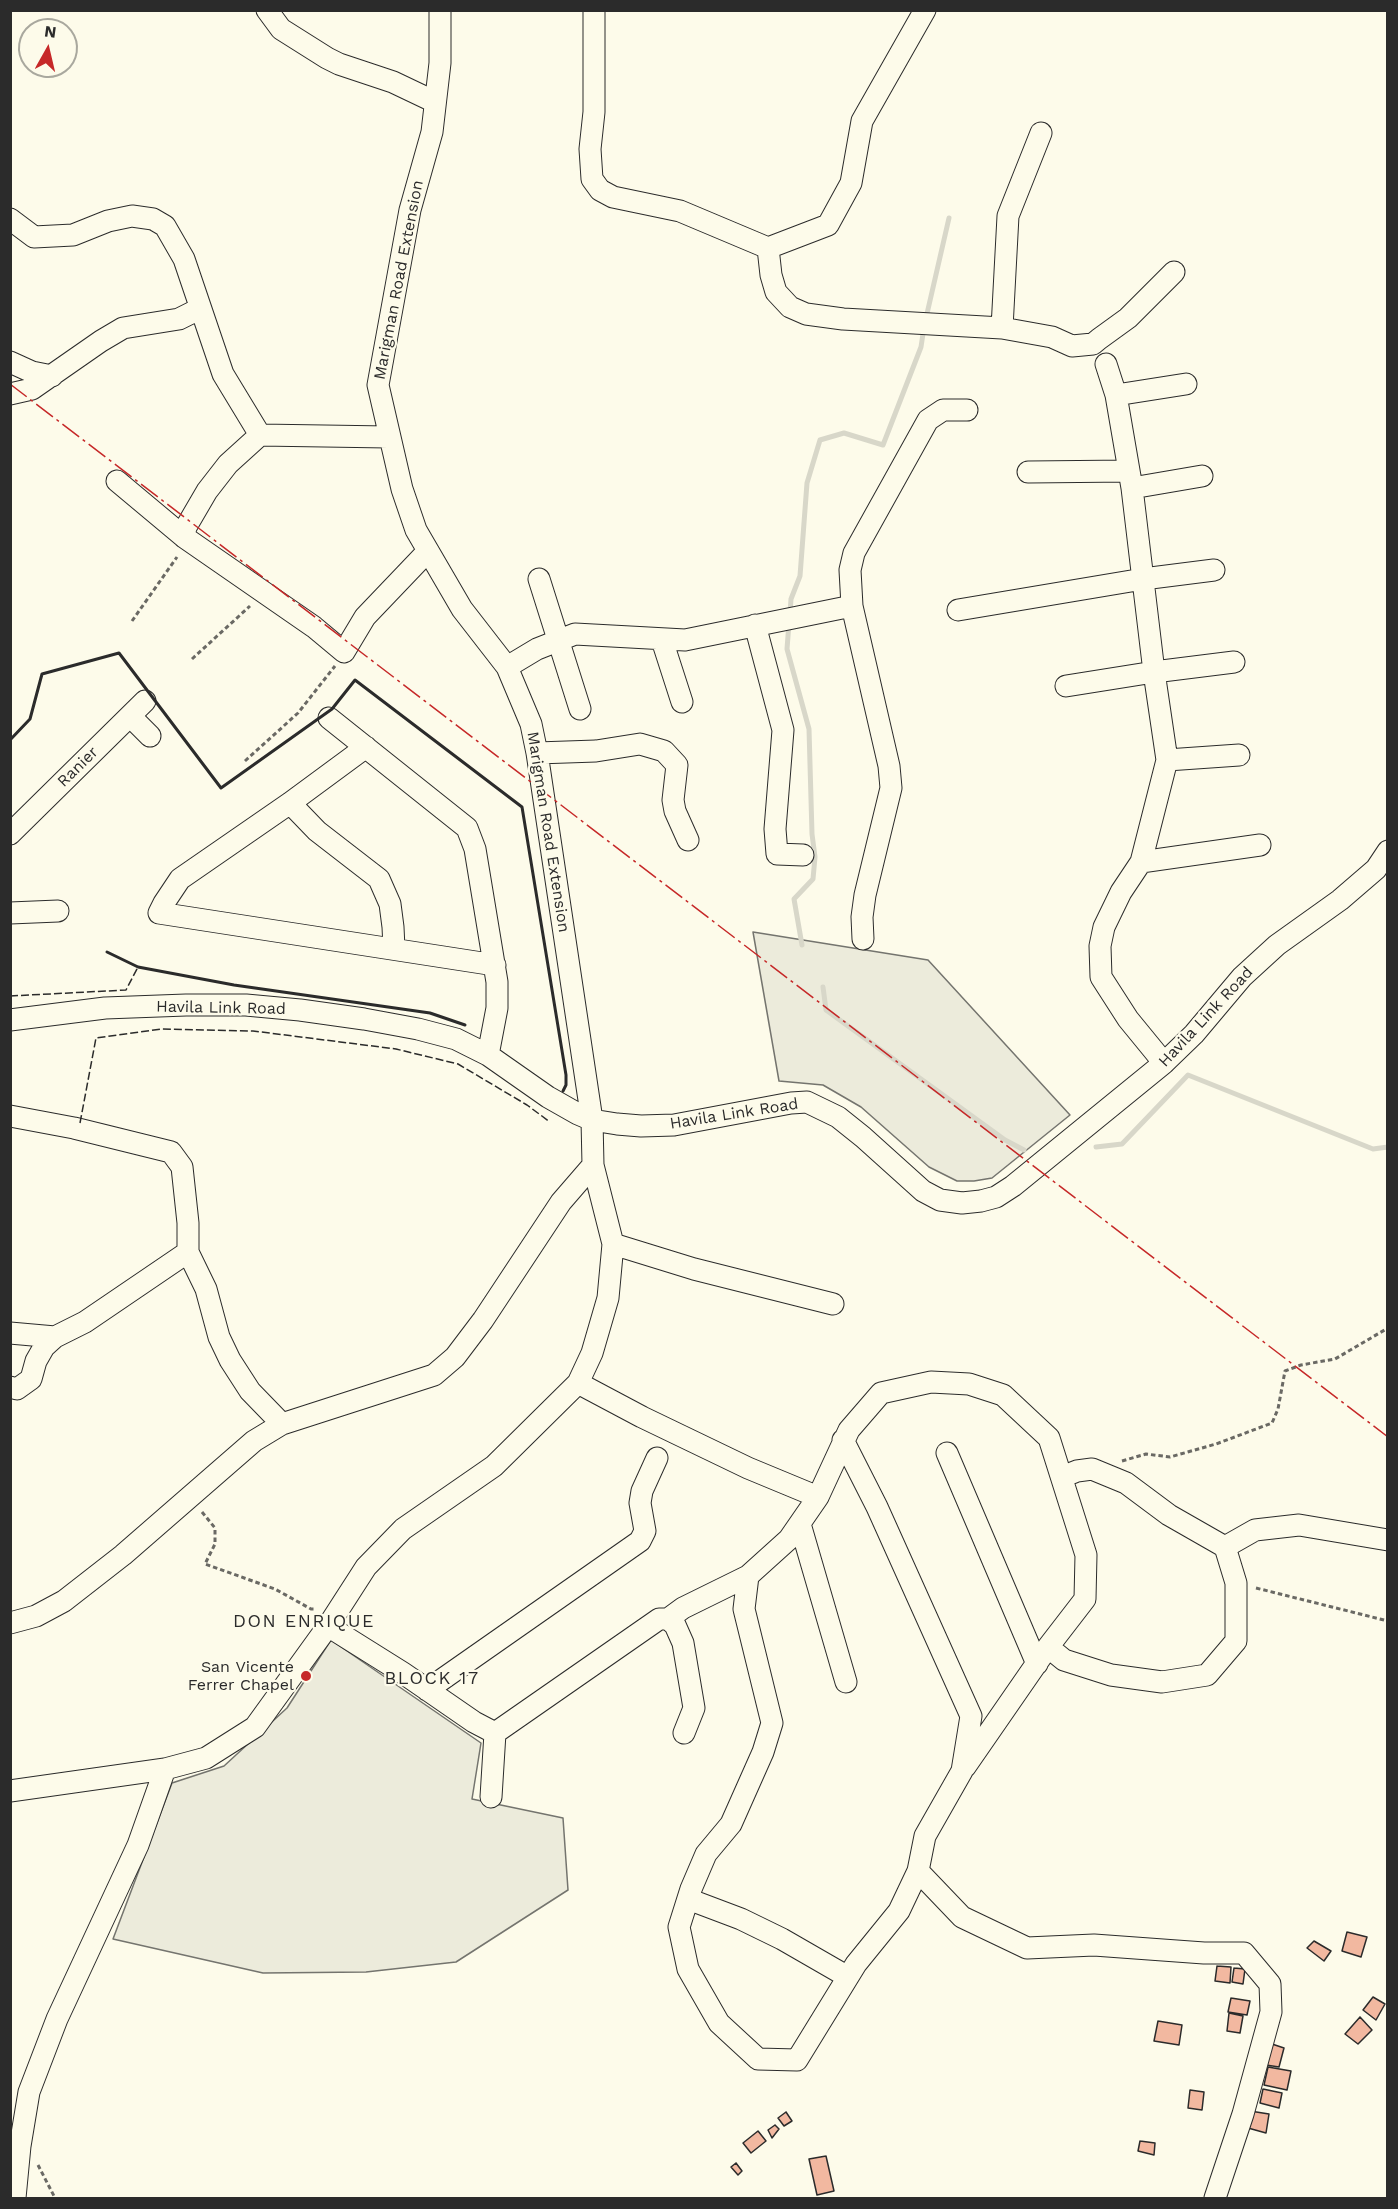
<!DOCTYPE html>
<style>
body{margin:0}
#map{position:relative;width:1398px;height:2209px;overflow:hidden;background:#fdfbea;font-family:"Work Sans",sans-serif}
canvas{display:block}
.frame{position:absolute;inset:0;border:12px solid #2b2b2b;pointer-events:none}
.north{position:absolute;left:18px;top:18px;width:60px;height:60px;box-sizing:border-box;background:#fdfbea;border:2px solid #a9a89e;border-radius:50%;rotate:8deg;font-size:16px;font-weight:700;line-height:24px;text-align:center;color:#2b2b2b}
.north::after{content:'';display:block;margin:auto;width:21px;height:27px;background:#c62828;clip-path:polygon(50% 0,100% 100%,50% 72%,0 100%)}
</style>
<div id="map">
<canvas width="1398" height="2209"></canvas>
<div class="frame"></div>
<div class="north">N</div>
</div>
<script>
const ctx = document.querySelector('canvas').getContext('2d');
ctx.lineJoin = 'round';
function fill(path, color) {
  ctx.fillStyle = color;
  ctx.fill(path, 'evenodd');
}
function toPath(rows) {
  const path = new Path2D();
  for (const r of rows) {
    path.moveTo(r[0], r[1]);
    for (let i = 2; i < r.length; i += 2) path.lineTo(r[i], r[i + 1]);
  }
  return path;
}
function stroke(path, color, width, dash) {
  ctx.strokeStyle = color;
  ctx.lineWidth = width;
  ctx.lineCap = dash ? 'butt' : 'round';
  ctx.setLineDash(dash || []);
  ctx.stroke(path);
}
function drawText(font, color, halo, rows, align = 'center') {
  ctx.font = font + ' "Work Sans",sans-serif';
  ctx.lineWidth = 4.5;
  ctx.setLineDash([]);
  ctx.textBaseline = 'middle';
  ctx.strokeStyle = halo;
  ctx.fillStyle = color;
  for (const [text, x, y, turn = 0] of rows) {
    ctx.save();
    ctx.translate(x, y);
    ctx.rotate((+turn || 0) * Math.PI / 180);
    ctx.textAlign = isNaN(turn) ? turn : align;
    if (halo) ctx.strokeText(text, 0, 0);
    ctx.fillText(text, 0, 0);
    ctx.restore();
  }
}
const green = toPath([
 [753,932,928,960,1070,1115,992,1178,974,1181,957,1181,929,1167,861,1107,823,1085,779,1081,753,932],
 [331,1640,481,1743,472,1799,563,1818,568,1890,456,1962,366,1972,263,1973,113,1939,172,1783,224,1766,287,1708,331,1640]
]);
const stream = toPath([
 [926,318,949,218],
 [790,614,791,599,800,576,807,483,820,440,844,433,883,445,921,347,924,327],
 [789,623,787,649,809,729,812,834,815,857,813,879,794,899,802,945],
 [823,987,826,1010,1005,1140,1024,1150],
 [1096,1147,1122,1144,1188,1075,1373,1149,1388,1147]
]);
const building = toPath([
 [1347,1932,1367,1937,1361,1957,1342,1951,1347,1932],
 [1314,1941,1331,1951,1324,1961,1307,1948,1314,1941],
 [1217,1966,1231,1967,1230,1983,1215,1981,1217,1966],
 [1234,1968,1245,1969,1243,1984,1232,1982,1234,1968],
 [1373,1997,1385,2004,1376,2020,1363,2010,1373,1997],
 [1231,1998,1250,2001,1247,2015,1228,2012,1231,1998],
 [1229,2013,1243,2016,1240,2033,1227,2031,1229,2013],
 [1360,2017,1372,2030,1358,2044,1345,2034,1360,2017],
 [1158,2021,1182,2025,1179,2045,1154,2041,1158,2021],
 [1272,2044,1284,2048,1279,2067,1266,2065,1272,2044],
 [1268,2067,1291,2071,1287,2090,1264,2085,1268,2067],
 [1263,2089,1282,2093,1279,2108,1260,2103,1263,2089],
 [1190,2090,1204,2092,1202,2110,1188,2108,1190,2090],
 [1250,2111,1269,2114,1266,2133,1248,2128,1250,2111],
 [786,2112,792,2121,784,2126,778,2118,786,2112],
 [775,2125,779,2129,772,2138,768,2130,775,2125],
 [758,2131,766,2141,751,2153,743,2143,758,2131],
 [1140,2141,1155,2143,1154,2155,1138,2151,1140,2141],
 [826,2156,834,2191,817,2195,809,2159,826,2156],
 [736,2163,742,2171,738,2175,731,2167,736,2163]
]);
const path = toPath([
 [132,621,177,557],
 [192,659,250,606],
 [245,761,298,713,335,666],
 [1122,1461,1146,1454,1170,1457,1216,1444,1272,1423,1278,1409,1285,1371,1301,1365,1335,1359,1388,1328],
 [202,1512,215,1528,215,1544,205,1564,275,1589,311,1609,316,1609],
 [1256,1588,1388,1621],
 [38,2165,55,2198]
]);
const minor = toPath([
 [267,10,281,29,327,58,339,64,393,82,435,102],
 [594,10,594,112,590,149,592,179,600,190,613,197,680,211,768,248,828,225,851,183,862,121,925,10],
 [10,219,34,237,73,235,108,221,132,216,153,219,165,226,184,259,223,374,260,435],
 [768,248,771,275,776,292,790,307,806,314,843,319,1002,328,1052,337,1072,346,1093,344,1099,339,1128,318,1174,272],
 [1002,328,1008,216,1041,133],
 [10,362,32,372,52,376],
 [1106,364,1116,395,1132,488,1154,672,1167,760,1141,862,1121,892,1104,927,1100,946,1101,977,1128,1019,1164,1063],
 [10,394,32,389,101,341,123,328,179,319,199,309],
 [1116,395,1186,384],
 [1028,472,1129,471],
 [117,481,184,537,314,627,344,652,365,617,428,551],
 [1132,488,1202,476],
 [184,537,186,527,207,491,228,464,260,435,388,437],
 [539,579,580,709],
 [958,610,1143,579,1214,570],
 [755,625,783,730,775,829,777,854,803,855],
 [662,640,682,702],
 [507,667,537,649,575,634,685,640,852,606],
 [1066,686,1154,672,1234,662],
 [130,716,150,736],
 [329,718,467,828,475,849,497,982,497,1008,488,1055],
 [366,747,290,803,180,879,164,903,159,913,495,965],
 [537,753,596,751,640,744,664,751,677,765,673,800,675,811,688,840],
 [1167,760,1239,755],
 [290,803,317,831,379,879,390,904,393,927,394,948],
 [10,834,145,701],
 [1141,862,1260,845],
 [10,913,58,911],
 [863,939,862,917,865,895,891,788,889,766,852,606,850,570,854,553,928,420,943,410,967,410],
 [10,1020,105,1008,186,1005,246,1005,300,1010,364,1019,418,1029,456,1039,488,1055,548,1097,578,1114,592,1120,617,1124,641,1126,674,1125,791,1103,807,1102,838,1117,863,1137,923,1191,940,1200,962,1203,981,1201,996,1197,1013,1186,1164,1063,1194,1034,1242,977,1277,945,1340,900,1376,869,1388,851],
 [10,1116,74,1128,171,1152,182,1167,188,1223,188,1252,206,1289,219,1337,230,1360,250,1391,282,1424],
 [613,1244,694,1269,833,1304],
 [10,1333,55,1337,85,1322,188,1252],
 [578,1383,642,1417,748,1468,818,1497,849,1430,881,1393,931,1382,969,1384,1003,1395,1049,1438,1086,1555,1085,1599,1048,1647,965,1767],
 [10,1387,17,1389,31,1379,36,1361,44,1347,55,1337],
 [843,1440,877,1507,971,1716,962,1771,925,1836,918,1871,962,1917,1027,1948,1094,1945,1204,1953,1244,1953,1270,1984,1271,2012,1243,2114,1215,2198],
 [947,1453,1037,1664],
 [1062,1477,1077,1471,1092,1469,1126,1483,1169,1515,1225,1547],
 [818,1497,789,1539,748,1576,744,1609,772,1723,763,1752,731,1824,706,1854,691,1889,679,1927,688,1969,719,2023,758,2059,797,2060,856,1964,899,1911,918,1871],
 [800,1524,846,1682],
 [668,1619,683,1608,748,1576],
 [10,1623,36,1616,64,1601,123,1555,254,1441,282,1424,434,1375,455,1357,483,1320,561,1202,593,1165],
 [328,1626,403,1673,474,1722,495,1733,491,1797],
 [1048,1647,1064,1660,1111,1675,1162,1682,1207,1675,1236,1641,1236,1583,1225,1547,1255,1530,1299,1525,1388,1540],
 [427,1690,640,1541,645,1531,640,1503,642,1491,657,1458],
 [495,1733,659,1619,668,1619,675,1625,683,1643,694,1708,684,1733],
 [10,1791,165,1769,206,1758,255,1727,328,1626,366,1567,403,1529,494,1466,578,1383,592,1353,608,1298,613,1244,593,1165,592,1120,537,753,531,724,507,667,462,609,416,530,402,489,378,385,410,210,432,132,440,63,440,10],
 [688,1899,741,1919,782,1939,848,1977],
 [15,2198,20,2146,29,2092,57,2019,138,1845,165,1769]
]);
const fence = toPath([
 [10,996,126,990,138,967],
 [80,1123,96,1038,162,1029,253,1031,396,1049,458,1064,527,1105,550,1122]
]);
const wall = toPath([
 [10,740,30,719,42,674,119,653,221,788,332,709,355,680,522,807,566,1075,566,1085,563,1091],
 [107,952,138,967,234,985,430,1013,465,1025]
]);
const power = toPath([
 [10,384,1388,1437]
]);
const markers = [
 [306,1676,6,"#c62828"]
];
const streetNames = [
 ["Marigman Road Extension",399,280,-79],
 ["Ranier",78,767,-45],
 ["Marigman Road Extension",548,832,81],
 ["Havila Link Road",221,1008,1],
 ["Havila Link Road",1206,1017,-47],
 ["Havila Link Road",734,1114,-9]
];
const poiNames = [
 ["San Vicente",294,1667],
 ["Ferrer Chapel",294,1685]
];
const neighbourhoodNames = [
 ["DON ENRIQUE",304,1622],
 ["BLOCK 17",432,1679]
];
fill(green, '#ecebdb');
stroke(green, '#74746e', 1.5);
stroke(stream, '#d8d7c9', 5);
fill(building, '#f2b8a0');
stroke(building, '#2b2b2b', 1.5);
stroke(minor, '#2b2b2b', 23);
stroke(path, '#6a6964', 3, [4.5, 3]);
stroke(minor, '#fdfbea', 21);
stroke(fence, '#2b2b2b', 1.5, [8, 3]);
stroke(wall, '#2b2b2b', 3);
stroke(power, '#c62828', 1.5, [21, 4.5, 3, 4.5]);
for (const [x, y, r, color] of markers) {
  const dot = new Path2D();
  dot.arc(x, y, r, 0, 2 * Math.PI);
  ctx.fillStyle = color;
  ctx.fill(dot);
  stroke(dot, '#fdfbea', 2);
}
drawText('16px', '#2b2b2b', '#fdfbea', streetNames);
drawText('16px', '#2b2b2b', '#fdfbea', poiNames, 'right');
ctx.letterSpacing = '1.5px';
drawText('18px', '#2b2b2b', '#fdfbea', neighbourhoodNames);
ctx.letterSpacing = '0px';
</script>
